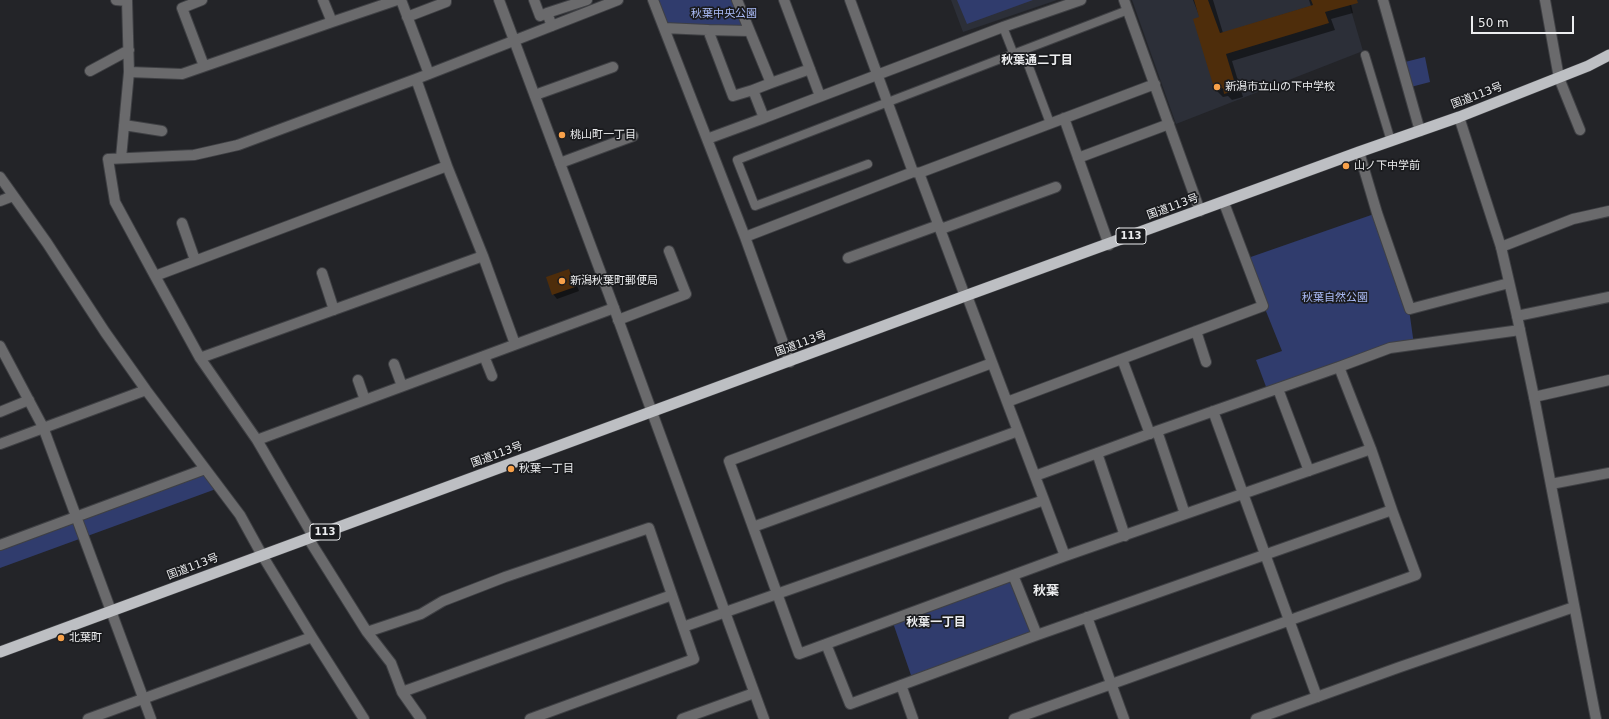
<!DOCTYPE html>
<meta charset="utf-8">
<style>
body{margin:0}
#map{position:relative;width:1609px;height:719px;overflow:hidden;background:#232428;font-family:"DejaVu Sans",sans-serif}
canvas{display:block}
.scale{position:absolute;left:1471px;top:16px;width:103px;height:18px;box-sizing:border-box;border:2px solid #ecedef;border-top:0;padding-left:5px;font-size:12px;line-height:14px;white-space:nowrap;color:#ecedef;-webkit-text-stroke:3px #1a1b1e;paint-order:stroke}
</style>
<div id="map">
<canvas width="1609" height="719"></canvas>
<div class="scale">50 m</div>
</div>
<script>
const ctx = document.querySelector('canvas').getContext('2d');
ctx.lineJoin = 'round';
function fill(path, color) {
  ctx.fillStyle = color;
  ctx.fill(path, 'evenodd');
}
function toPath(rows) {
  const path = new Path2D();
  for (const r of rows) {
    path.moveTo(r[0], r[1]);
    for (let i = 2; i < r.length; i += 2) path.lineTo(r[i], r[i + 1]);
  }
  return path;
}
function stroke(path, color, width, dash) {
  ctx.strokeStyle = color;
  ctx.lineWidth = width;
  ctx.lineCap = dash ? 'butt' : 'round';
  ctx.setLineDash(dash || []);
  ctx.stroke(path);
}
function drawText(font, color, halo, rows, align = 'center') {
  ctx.font = font + ' "DejaVu Sans","Noto Sans JP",sans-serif';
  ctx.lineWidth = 3.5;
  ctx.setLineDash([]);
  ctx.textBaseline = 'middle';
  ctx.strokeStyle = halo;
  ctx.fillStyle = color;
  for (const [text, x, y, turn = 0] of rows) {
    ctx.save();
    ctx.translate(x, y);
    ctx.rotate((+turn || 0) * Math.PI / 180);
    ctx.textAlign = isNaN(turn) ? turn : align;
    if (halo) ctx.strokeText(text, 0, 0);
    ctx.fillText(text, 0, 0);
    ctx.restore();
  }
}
const built = toPath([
 [951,0,1057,0,963,32],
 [1132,0,1348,0,1363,51,1176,124]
]);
const green = toPath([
 [655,0,736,0,747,29,666,26],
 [957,0,1033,0,967,24],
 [1425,57,1430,82,1407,88,1401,63],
 [1377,213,1409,309,1414,345,1268,392,1256,360,1282,351,1245,259],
 [205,469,216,489,0,568,0,545],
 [1013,575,1037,635,913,681,892,620]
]);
const shadow = toPath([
 [1193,0,1213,0,1223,33,1311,6,1309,0,1350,0,1353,13,1331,19,1335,30,1232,61,1243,97,1232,100,1228,96,1223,97,1216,90,1200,18],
 [569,270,573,275,579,291,557,299,553,294]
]);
const building = toPath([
 [1194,0,1208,0,1220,33,1313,5,1311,0,1357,0,1358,3,1325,12,1329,23,1226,54,1237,90,1224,94,1223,88,1215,91,1193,19,1199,17],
 [569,269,575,287,552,295,546,277]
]);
const service = toPath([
 [1003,27,1014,55],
 [1023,51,1050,123],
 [1365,55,1391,141],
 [868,164,755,206,737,160,1128,10]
]);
const minor = toPath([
 [116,0,127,1],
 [202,0,182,8,204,66],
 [323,0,332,22,397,0],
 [401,0,429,74],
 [534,0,540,16,547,13],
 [653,0,745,237],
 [784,0,820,96],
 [1124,0,1200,211],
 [1383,0,1420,131],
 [1545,0,1559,78,1580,130],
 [407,17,446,2,446,0],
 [552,26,547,13,587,0],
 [664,28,708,30,733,96,753,90],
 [708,30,749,31],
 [90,71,129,50],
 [129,72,182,74,332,22],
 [416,79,447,166],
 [771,83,810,69],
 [535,95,613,67],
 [764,118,1003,27,1081,0],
 [1064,118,1109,245],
 [124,125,162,131],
 [707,139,764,118,753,90,771,83,737,0],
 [1359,152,1377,213,1410,309,1509,283],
 [121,158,129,72,127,0],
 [1078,158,1169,124],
 [560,163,633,136],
 [913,172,919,173,965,296],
 [919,173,1155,84],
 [0,177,47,243,105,332,146,390,240,515,262,555,312,637,364,719],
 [0,201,13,196],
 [182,223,195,260],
 [941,229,1056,187],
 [1501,247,1573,219,1609,211],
 [483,256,515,344],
 [848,258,939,225],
 [322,273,334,310],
 [155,276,447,166,483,256,200,358],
 [1517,316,1609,297],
 [618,320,686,294,669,251],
 [1196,331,1206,362],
 [0,346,43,427,151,719],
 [484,356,492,376],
 [1122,359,1150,434],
 [790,362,745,237,913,172,850,0],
 [992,363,729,461,799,654,1065,556,1371,449,1339,367,1157,431,1035,476],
 [394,364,402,386],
 [1339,367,1390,348,1520,330],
 [358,380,365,400],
 [1278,389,1309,471],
 [1534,397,1609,380],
 [1007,402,1263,306,1224,203],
 [1213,411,1317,697],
 [0,412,29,400],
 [1157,431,1185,514],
 [257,440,614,308],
 [0,444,146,390],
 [1097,453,1125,536],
 [1551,484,1609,473],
 [1044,500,1065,556],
 [753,527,1018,431],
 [313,536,257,440,200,358,155,276,115,202,108,159,194,155,238,145,416,79,618,0],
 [308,538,367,632],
 [0,545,205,469],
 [1013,575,1037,635],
 [1087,617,1124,719],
 [683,627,1044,500,967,296],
 [826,644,850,704,1037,635,1392,510,1371,449],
 [901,685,913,719],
 [402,692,672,595],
 [88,719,312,637],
 [421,719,402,692,391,663,367,632,421,614,443,601,505,577,649,528,694,659,530,719],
 [682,719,754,693],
 [1014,719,1416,575,1392,510]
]);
const tertiary = toPath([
 [499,0,614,308,764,719],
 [1459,117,1501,247,1517,316,1534,397,1596,719],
 [1256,719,1400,667,1574,607]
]);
const trunk = toPath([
 [0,652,965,296,1359,152,1459,117,1588,66,1609,55]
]);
const markers = [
 [1217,87,4,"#f8a14a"],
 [562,135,4,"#f8a14a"],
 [1346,166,4,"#f8a14a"],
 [562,281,4,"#f8a14a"],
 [511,469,4,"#f8a14a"],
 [61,638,4,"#f8a14a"]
];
const shields = [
 [1131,236,30],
 [325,532,30]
];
const shieldNames = [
 ["113",1131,236],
 ["113",325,532]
];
const parkNames = [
 ["秋葉中央公園",724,14],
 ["秋葉自然公園",1335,298]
];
const poiNames = [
 ["新潟市立山の下中学校",1225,87],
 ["桃山町一丁目",570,135],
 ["山ノ下中学前",1354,166],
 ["新潟秋葉町郵便局",570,281],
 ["秋葉一丁目",519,469],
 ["北葉町",69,638]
];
const streetNames = [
 ["国道113号",1477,96,-21],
 ["国道113号",1173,207,-20],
 ["国道113号",801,344,-20],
 ["国道113号",497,455,-20],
 ["国道113号",193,567,-21]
];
const neighbourhoodNames = [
 ["秋葉通二丁目",1037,61],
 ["秋葉一丁目",936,623]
];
const quarterNames = [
 ["秋葉",1046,592]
];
fill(built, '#2c2f38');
fill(green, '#303c6d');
fill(shadow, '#0007');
fill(building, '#4e2d0b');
stroke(service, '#3f4044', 10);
stroke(minor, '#3f4044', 12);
stroke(tertiary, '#3f4044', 12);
stroke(trunk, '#3f4044', 12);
stroke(service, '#6a6a6c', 8);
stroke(minor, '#6a6a6c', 10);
stroke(tertiary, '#6a6a6c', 10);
stroke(trunk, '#bdbfc3', 11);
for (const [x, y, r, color] of markers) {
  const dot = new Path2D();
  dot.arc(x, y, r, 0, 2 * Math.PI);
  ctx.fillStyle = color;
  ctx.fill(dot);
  stroke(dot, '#1a1b1e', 1.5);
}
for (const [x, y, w] of shields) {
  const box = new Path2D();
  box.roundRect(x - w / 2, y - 8, w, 16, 3);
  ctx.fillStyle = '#1a1b1e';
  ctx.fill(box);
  stroke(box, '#ecedef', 1);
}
drawText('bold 10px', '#ecedef', null, shieldNames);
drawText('11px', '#aabbf6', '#1a1b1e', parkNames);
drawText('11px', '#ecedef', '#1a1b1e', poiNames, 'left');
drawText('11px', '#ecedef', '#1a1b1e', streetNames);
drawText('bold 12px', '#ecedef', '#1a1b1e', neighbourhoodNames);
drawText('bold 13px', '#ecedef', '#1a1b1e', quarterNames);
</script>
